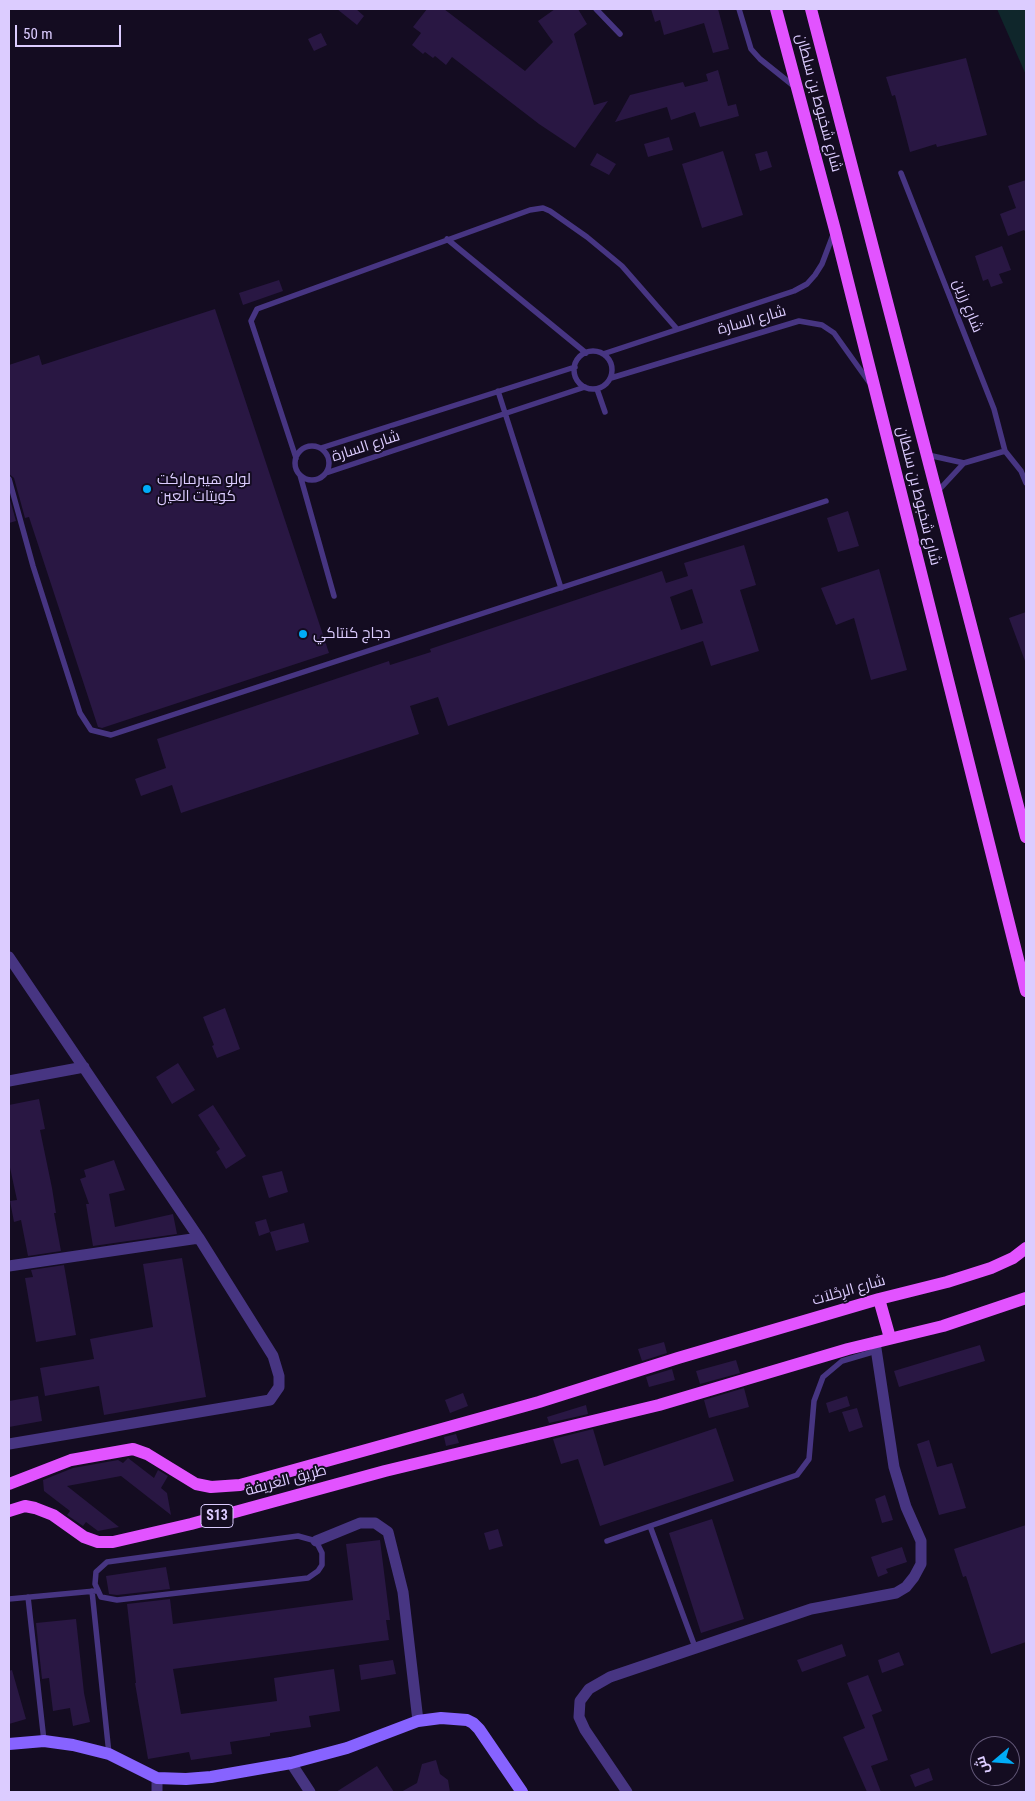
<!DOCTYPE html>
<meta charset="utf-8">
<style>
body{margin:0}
#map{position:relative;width:1035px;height:1801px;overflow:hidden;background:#140c21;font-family:"Roboto Condensed",Cairo,sans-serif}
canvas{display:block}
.frame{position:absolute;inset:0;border:10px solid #dcccff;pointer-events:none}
.north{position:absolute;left:970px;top:1736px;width:50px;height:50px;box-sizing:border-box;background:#140c21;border:1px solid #64597a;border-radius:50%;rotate:252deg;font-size:14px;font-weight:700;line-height:20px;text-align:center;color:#dcccff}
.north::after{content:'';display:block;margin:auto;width:18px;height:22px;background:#00acf7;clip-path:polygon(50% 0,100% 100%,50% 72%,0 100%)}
.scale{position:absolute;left:15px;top:25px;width:106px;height:22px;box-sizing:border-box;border:2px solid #dcccff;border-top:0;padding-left:6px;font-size:15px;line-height:18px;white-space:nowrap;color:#dcccff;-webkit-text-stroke:4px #140c21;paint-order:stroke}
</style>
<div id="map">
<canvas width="1035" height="1801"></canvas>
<div class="frame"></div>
<div class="north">ش</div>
<div class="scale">50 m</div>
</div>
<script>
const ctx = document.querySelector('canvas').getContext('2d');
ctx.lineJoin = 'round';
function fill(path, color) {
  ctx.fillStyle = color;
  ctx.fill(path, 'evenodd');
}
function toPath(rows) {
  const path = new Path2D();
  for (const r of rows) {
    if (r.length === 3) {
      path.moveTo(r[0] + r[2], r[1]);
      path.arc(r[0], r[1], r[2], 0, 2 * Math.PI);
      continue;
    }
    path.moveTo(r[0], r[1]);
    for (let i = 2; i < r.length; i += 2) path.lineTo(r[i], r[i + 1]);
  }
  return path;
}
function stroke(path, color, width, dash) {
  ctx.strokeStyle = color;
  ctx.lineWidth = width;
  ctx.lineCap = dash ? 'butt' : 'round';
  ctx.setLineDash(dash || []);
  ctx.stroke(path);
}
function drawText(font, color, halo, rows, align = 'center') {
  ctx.font = font + ' "Roboto Condensed",Cairo,sans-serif';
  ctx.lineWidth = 4;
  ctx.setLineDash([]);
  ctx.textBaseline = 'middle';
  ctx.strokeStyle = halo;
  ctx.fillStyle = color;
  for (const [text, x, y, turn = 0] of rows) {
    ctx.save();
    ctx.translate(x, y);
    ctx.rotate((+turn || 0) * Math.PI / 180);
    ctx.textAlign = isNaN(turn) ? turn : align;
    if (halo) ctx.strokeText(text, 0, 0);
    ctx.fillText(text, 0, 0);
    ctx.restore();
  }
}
const green = toPath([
 [997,9,1026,9,1026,75]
]);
const building = toPath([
 [337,9,356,9,364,16,357,25],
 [427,9,444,9,525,71,553,42,538,21,555,9,578,9,587,24,574,34,594,105,608,101,575,148,539,124,452,57,446,65,435,56,433,58,425,52,423,54,412,45,421,33,413,27],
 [651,9,718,9,729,49,713,53,704,23,664,35,660,20,655,22],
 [321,33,327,45,314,51,308,39],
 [966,58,987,135,937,147,936,144,910,152,895,95,892,96,886,77],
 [718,70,728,106,736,104,739,116,700,127,695,112,671,120,667,107,615,122,630,95,683,82,685,87,708,81,706,74],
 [669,137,673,150,648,157,644,144],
 [723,151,743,215,702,228,682,164],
 [767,151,772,167,760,171,755,154],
 [597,153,616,164,609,175,590,165],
 [1026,180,1026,233,1024,230,1008,236,1000,214,1016,208,1008,186],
 [1002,246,1011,270,999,274,1003,283,991,287,988,279,983,281,975,256],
 [279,280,283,291,243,305,239,293],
 [215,309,329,653,102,728,98,727,29,517,25,518,14,478,9,474,9,365,39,355,42,365],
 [9,496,16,521,9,523],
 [848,511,859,546,838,552,827,518],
 [744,545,756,585,740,590,759,651,711,666,703,641,448,726,438,697,410,706,419,734,181,813,172,785,141,796,135,779,166,768,157,739,389,661,390,665,431,652,430,649,662,571,666,583,688,576,684,563],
 [692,589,703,623,681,630,670,597],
 [879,569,907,670,871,680,854,618,836,625,821,588],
 [1026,612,1026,661,1025,661,1009,618],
 [225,1008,240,1049,217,1058,212,1046,214,1045,203,1017],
 [178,1063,195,1090,172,1104,156,1077],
 [39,1099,45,1129,40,1130,52,1188,56,1213,54,1213,61,1251,28,1256,21,1220,14,1222,10,1201,17,1200,9,1163,9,1105],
 [213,1105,246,1156,226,1169,216,1152,220,1149,198,1115],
 [114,1160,125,1190,109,1194,115,1227,173,1214,177,1234,93,1246,86,1204,89,1204,80,1179,86,1177,84,1170],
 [282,1171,288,1192,269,1198,262,1176],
 [266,1219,270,1232,259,1236,255,1222],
 [304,1223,309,1242,276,1251,270,1232],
 [182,1258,206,1397,104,1415,99,1386,45,1396,40,1368,94,1359,90,1339,153,1327,143,1264],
 [64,1265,76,1335,36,1342,25,1278,33,1277,31,1270],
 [664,1342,667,1353,642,1361,638,1349],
 [980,1345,985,1361,899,1387,894,1371],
 [736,1360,740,1373,700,1384,696,1371],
 [672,1369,675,1380,649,1387,646,1377],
 [744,1388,749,1407,709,1418,704,1400],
 [463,1393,468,1406,450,1413,445,1400],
 [38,1396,42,1421,9,1427,9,1401],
 [847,1396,850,1406,829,1413,826,1403],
 [586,1405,588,1414,549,1423,547,1417],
 [857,1408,863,1427,849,1432,842,1412],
 [716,1428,734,1481,600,1526,578,1459,561,1464,553,1439,593,1429,604,1466],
 [456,1434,459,1443,446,1446,444,1437],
 [929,1440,937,1467,952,1463,966,1508,939,1515,917,1444],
 [128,1458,154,1478,158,1470,168,1476,161,1488,167,1493,171,1515,121,1476,67,1486,119,1527,98,1531,86,1522,83,1526,67,1515,70,1511,44,1491,43,1480,73,1468,118,1460,123,1463],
 [885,1495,893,1520,882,1523,875,1499],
 [712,1519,744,1619,701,1633,669,1533],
 [1026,1525,1026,1642,991,1654,966,1576,963,1577,954,1549],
 [498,1529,503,1546,489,1550,484,1533],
 [380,1540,390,1620,386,1620,389,1640,173,1669,181,1714,277,1701,274,1678,334,1669,340,1711,309,1716,311,1727,270,1733,270,1736,230,1742,232,1754,191,1760,189,1752,148,1759,135,1683,136,1683,127,1604,170,1599,173,1624,353,1600,346,1544],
 [902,1547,907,1562,886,1569,888,1573,878,1577,871,1557],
 [166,1567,170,1589,117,1595,109,1594,106,1576],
 [76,1619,84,1693,90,1722,73,1726,70,1708,53,1711,49,1678,42,1679,36,1623],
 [842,1644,846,1656,802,1672,797,1660],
 [899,1652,904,1665,882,1673,878,1660],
 [393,1660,396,1674,361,1680,359,1665],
 [12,1670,26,1719,9,1724,9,1671],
 [868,1675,882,1711,872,1715,888,1760,871,1766,881,1792,867,1792,843,1737,865,1728,847,1683],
 [436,1760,440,1774,448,1780,450,1792,401,1792,417,1783,422,1764],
 [377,1766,394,1792,336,1792],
 [929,1768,933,1780,915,1787,910,1775]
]);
const lane = toPath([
 [596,9,620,34],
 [739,9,751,49,760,59,795,87],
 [901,173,994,409,1005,451,1021,471,1026,483],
 [447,239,586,353],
 [593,370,19],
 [603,354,794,291,807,284,815,275,822,264,833,235],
 [611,378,799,321,822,325,834,333,869,382],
 [597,389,605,412],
 [498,391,561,588],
 [312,463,17],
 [321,448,575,367],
 [928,455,964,463,1005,451],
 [296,458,251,321,257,309,530,210,543,208,550,211,587,237,622,266,677,329],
 [326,473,585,387],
 [300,475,334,596],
 [9,479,33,566,80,713,91,730,111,735,826,501],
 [938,491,964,463],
 [650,1526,695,1647],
 [298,1536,316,1541,322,1553,322,1565,318,1571,308,1578,117,1600,101,1597,95,1584,96,1572,107,1562,298,1536],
 [607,1541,797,1475,809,1459,814,1401,823,1377,842,1361,876,1351],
 [92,1591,109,1754],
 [28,1597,44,1741],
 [9,1599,95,1591]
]);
const street = toPath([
 [9,957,199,1238,273,1356,279,1376,279,1387,270,1400,9,1444],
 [9,1081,84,1067],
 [9,1266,199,1238],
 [316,1541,360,1523,375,1523,388,1532,403,1592,418,1721],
 [291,1763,310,1792],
 [157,1792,157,1778],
 [627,1792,585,1730,579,1717,580,1701,589,1689,610,1677,811,1609,896,1593,906,1587,914,1577,921,1564,921,1541,906,1507,894,1467,875,1342]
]);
const secondary = toPath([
 [9,1744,44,1741,73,1745,109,1754,157,1778,186,1779,211,1777,291,1763,347,1748,418,1721,441,1718,467,1720,473,1723,479,1729,522,1792]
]);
const primary = toPath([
 [776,9,835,230,1026,991],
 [811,9,1026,837],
 [879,1299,890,1338],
 [9,1484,71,1460,133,1449,147,1454,196,1484,211,1487,240,1485,539,1402,678,1358,879,1299,947,1282,991,1268,1013,1258,1026,1248],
 [9,1511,25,1506,35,1508,53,1515,84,1537,98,1542,113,1542,191,1524,385,1471,659,1405,848,1349,943,1326,1026,1298]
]);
const markers = [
 [147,489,5,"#00acf7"],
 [303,634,5,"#00acf7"]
];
const shields = [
 [217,1516,32]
];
const shieldNames = [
 ["S13",217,1516]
];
const streetNames = [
 ["شارع شخبوط بن سلطان",818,103,75],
 ["شارع رزين",967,306,68],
 ["شارع السارة",752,321,-16],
 ["شارع السارة",366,447,-18],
 ["شارع شخبوط بن سلطان",918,496,76],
 ["شارع الرِحْلاَت",849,1291,-16],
 ["طريق الغريفة",286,1481,-15]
];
const poiNames = [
 ["لولو هيبرماركت",157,480],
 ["كويتات العين",157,497],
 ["دجاج كنتاكي",313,634]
];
fill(green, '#0f262b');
fill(building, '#291743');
stroke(lane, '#473582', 5.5);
stroke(street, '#473582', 11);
stroke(secondary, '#8763ff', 12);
stroke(primary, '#e253ff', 12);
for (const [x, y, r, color] of markers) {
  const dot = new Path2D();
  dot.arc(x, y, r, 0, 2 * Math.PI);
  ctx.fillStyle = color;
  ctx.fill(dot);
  stroke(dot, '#140c21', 2);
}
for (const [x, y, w] of shields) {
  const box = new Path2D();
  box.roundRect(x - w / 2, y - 11.5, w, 23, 4);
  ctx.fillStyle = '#140c21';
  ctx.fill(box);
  stroke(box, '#dcccff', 1);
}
drawText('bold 14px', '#dcccff', null, shieldNames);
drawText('15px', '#dcccff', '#140c21', streetNames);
drawText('15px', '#dcccff', '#140c21', poiNames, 'left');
</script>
